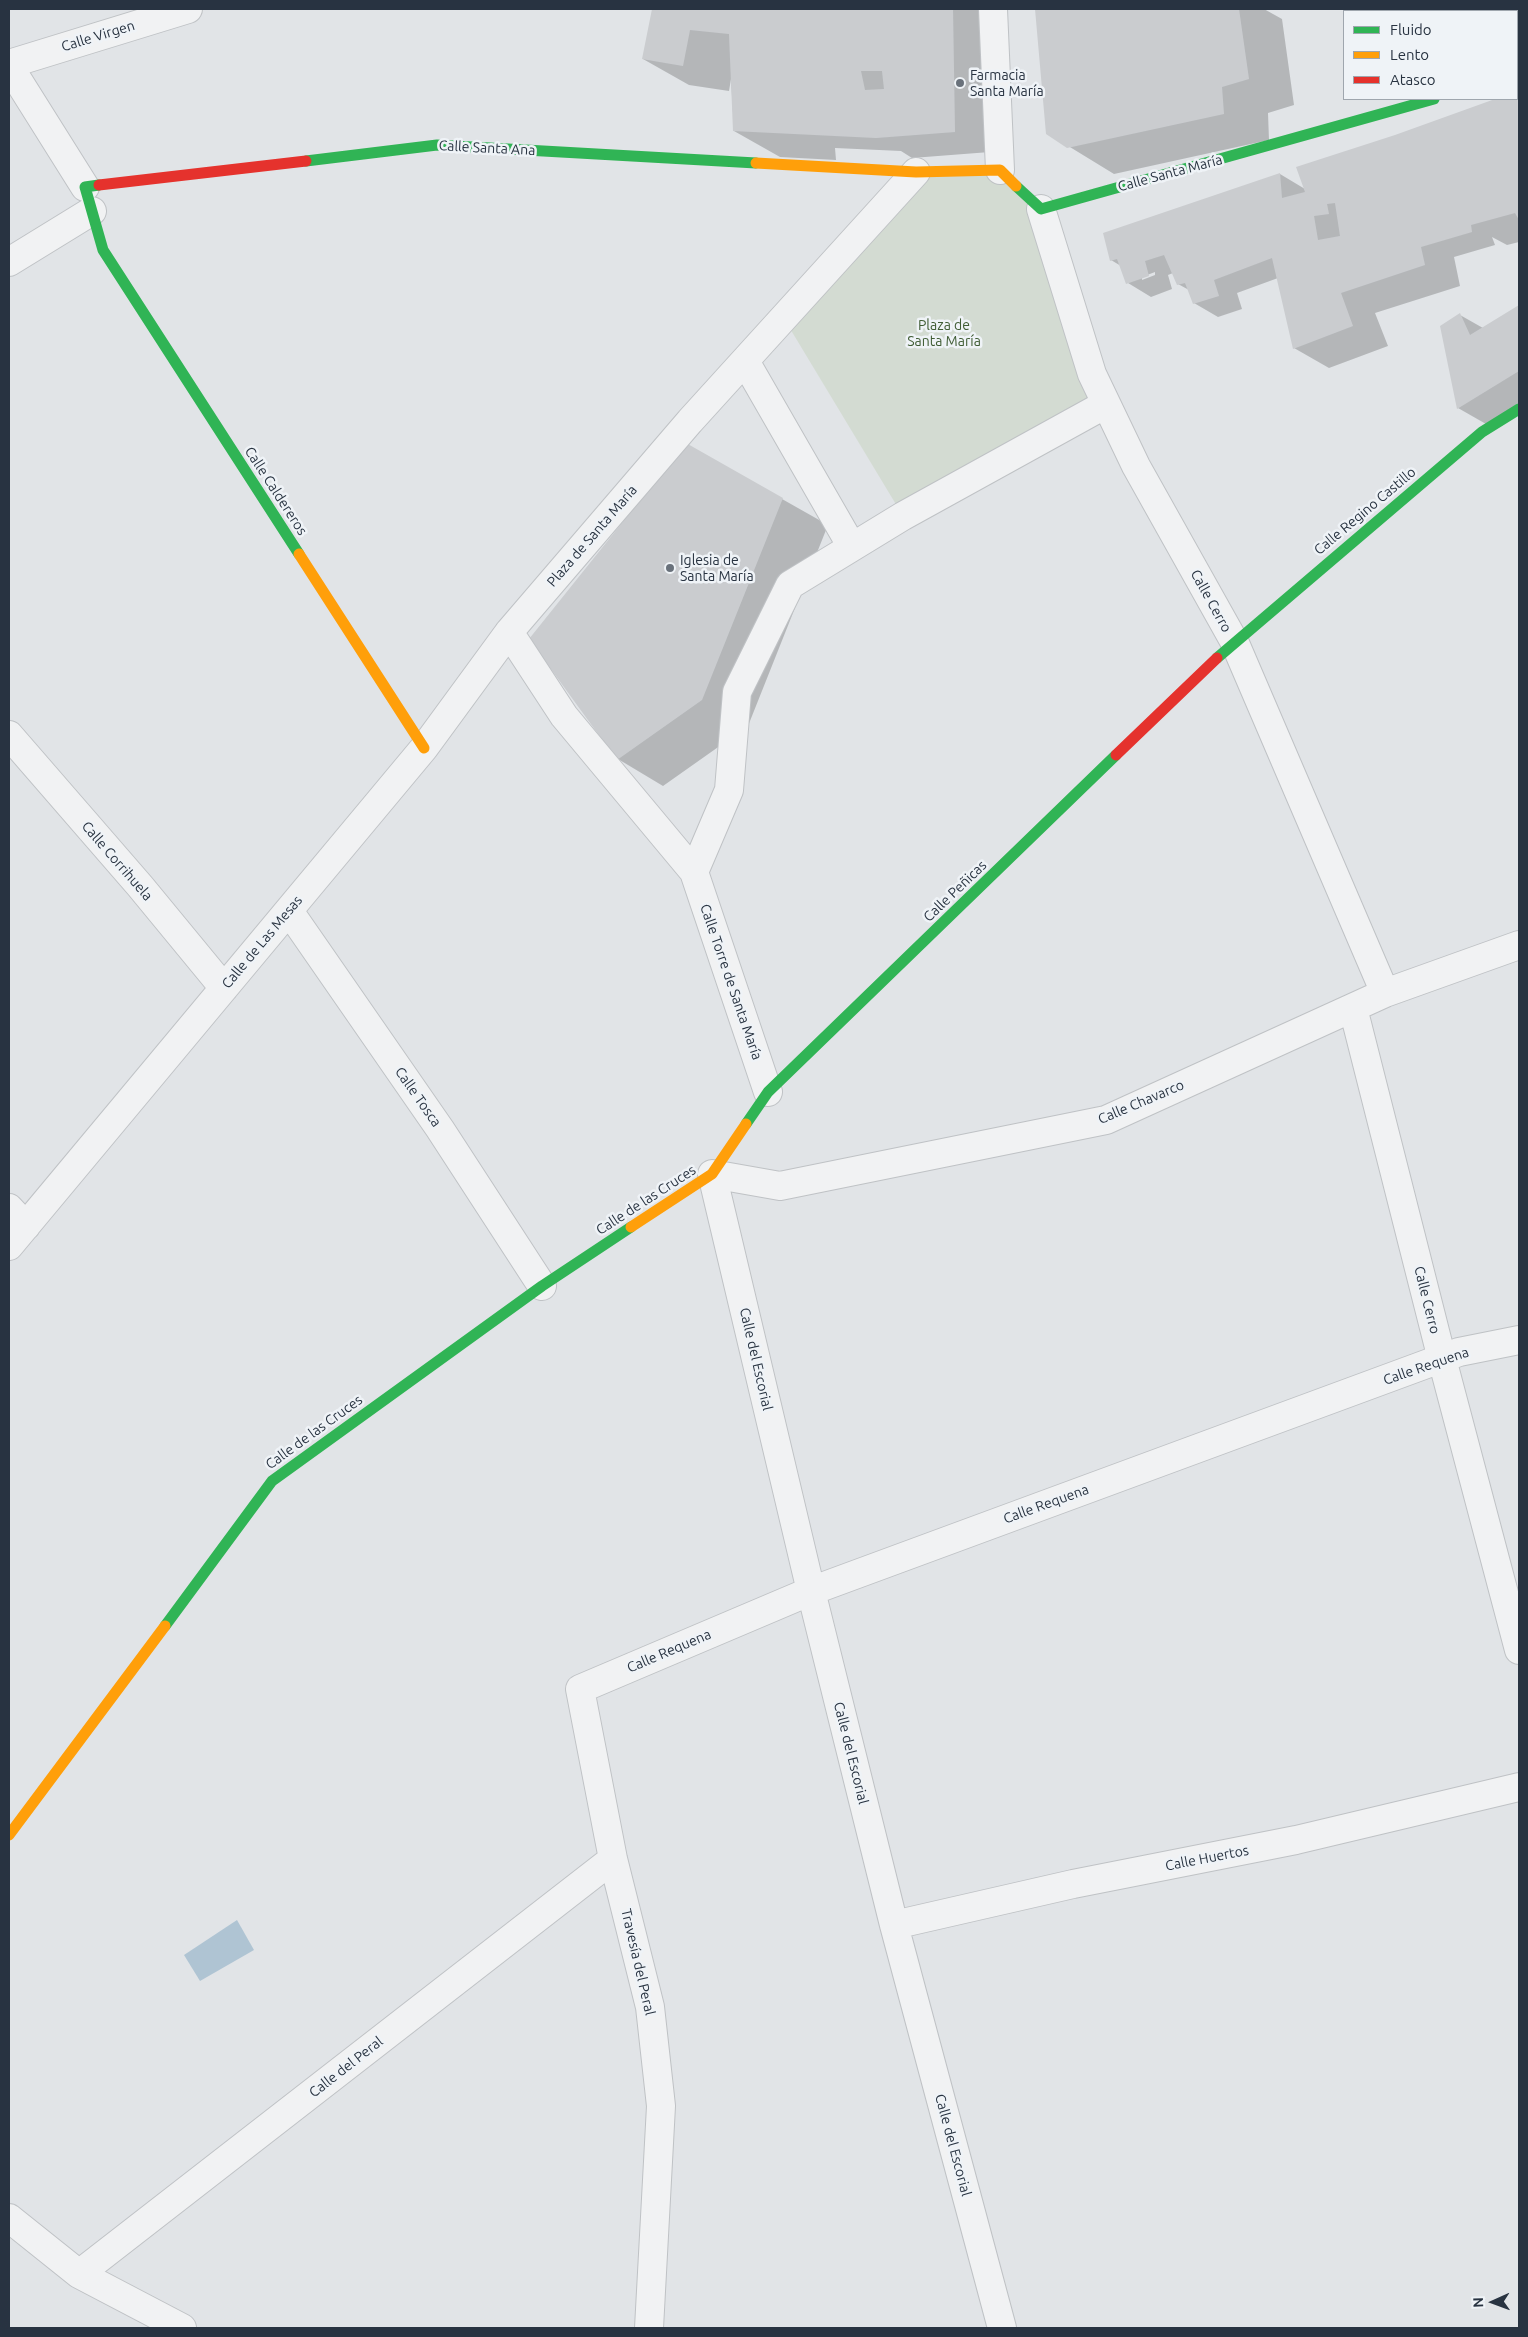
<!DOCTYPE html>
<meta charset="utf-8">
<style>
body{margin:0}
#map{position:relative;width:1528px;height:2337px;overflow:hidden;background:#e1e4e7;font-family:Ubuntu,sans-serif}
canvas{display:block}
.frame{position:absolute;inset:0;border:10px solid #283341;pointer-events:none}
.legend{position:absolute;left:1343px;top:10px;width:175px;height:90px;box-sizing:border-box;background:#eff3f7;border:1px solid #9fa6ae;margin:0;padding:6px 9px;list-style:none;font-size:15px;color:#283341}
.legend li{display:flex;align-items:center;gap:10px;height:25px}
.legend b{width:25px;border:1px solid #9fa6ae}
.north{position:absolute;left:1468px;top:2277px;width:50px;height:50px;-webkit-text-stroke:4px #eff3f7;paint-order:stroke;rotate:268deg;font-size:14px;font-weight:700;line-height:20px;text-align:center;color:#283341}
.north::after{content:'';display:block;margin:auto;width:18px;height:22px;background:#283341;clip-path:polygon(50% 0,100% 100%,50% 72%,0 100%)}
</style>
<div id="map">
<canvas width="1528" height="2337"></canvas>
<div class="frame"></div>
<ul class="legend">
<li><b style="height:6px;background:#30b455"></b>Fluido</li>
<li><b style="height:6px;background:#ff9f0a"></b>Lento</li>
<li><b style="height:6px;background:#e5322d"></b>Atasco</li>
</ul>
<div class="north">N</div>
</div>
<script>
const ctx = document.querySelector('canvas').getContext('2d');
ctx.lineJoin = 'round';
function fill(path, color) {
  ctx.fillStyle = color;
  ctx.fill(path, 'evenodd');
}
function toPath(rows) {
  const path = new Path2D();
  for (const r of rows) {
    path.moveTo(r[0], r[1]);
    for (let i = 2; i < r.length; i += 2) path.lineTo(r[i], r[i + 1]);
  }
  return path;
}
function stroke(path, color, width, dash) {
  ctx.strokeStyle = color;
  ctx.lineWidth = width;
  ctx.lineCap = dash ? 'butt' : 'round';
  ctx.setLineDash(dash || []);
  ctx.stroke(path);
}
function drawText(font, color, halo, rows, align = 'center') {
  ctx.font = font + ' Ubuntu,sans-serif';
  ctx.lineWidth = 5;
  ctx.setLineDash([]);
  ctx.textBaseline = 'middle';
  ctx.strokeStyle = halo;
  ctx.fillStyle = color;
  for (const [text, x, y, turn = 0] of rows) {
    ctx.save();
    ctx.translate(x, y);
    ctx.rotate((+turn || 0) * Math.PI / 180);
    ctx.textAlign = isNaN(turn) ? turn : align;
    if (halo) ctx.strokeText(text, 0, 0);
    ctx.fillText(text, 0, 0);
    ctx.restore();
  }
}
const green = toPath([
 [1000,170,1041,209,1106,404,903,516,783,317,916,172]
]);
const water = toPath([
 [237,1920,254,1950,200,1981,184,1955]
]);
const shadow = toPath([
 [654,9,998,9,990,152,912,158,901,151,835,148,836,160,780,157,734,131,731,79,729,91,689,85,643,59],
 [1036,9,1264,9,1282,19,1294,105,1268,113,1269,140,1114,174,1047,133],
 [1375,9,1519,9,1519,48,1517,49,1517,11,1375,11],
 [1519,91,1519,242,1507,245,1492,237,1495,245,1454,257,1460,286,1375,313,1388,346,1329,368,1294,348,1278,278,1237,293,1242,309,1218,317,1194,303,1189,290,1178,284,1173,273,1168,275,1172,289,1151,297,1128,283,1121,266,1111,260,1280,174,1305,189,1396,136,1499,99,1517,99,1517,92],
 [1155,272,1155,275,1142,280,1142,277],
 [1519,307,1519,412,1493,428,1458,408,1460,315,1483,328],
 [782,499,828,525,748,726,663,786,618,759]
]);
const building = toPath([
 [652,9,953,9,955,132,876,138,733,131,729,34,690,30,683,66,642,59],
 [861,71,882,71,884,89,865,90],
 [1035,9,1239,9,1249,79,1222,87,1224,114,1067,148,1046,134],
 [1374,9,1506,9,1507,11,1374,11],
 [1519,90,1519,220,1515,213,1471,225,1472,232,1421,247,1425,265,1341,293,1353,326,1293,349,1272,258,1214,280,1219,296,1193,304,1185,283,1177,285,1164,255,1145,261,1149,276,1126,284,1117,259,1110,261,1103,233,1280,173,1282,198,1305,192,1296,167,1395,135,1495,99,1517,99,1517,91],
 [1335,203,1340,236,1318,240,1314,216,1329,214,1327,204],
 [1519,305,1519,371,1457,409,1440,326,1460,313,1470,335],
 [686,443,783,498,702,700,617,760,529,639]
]);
const street = toPath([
 [993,9,1000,170],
 [9,64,188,9],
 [1517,65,1519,64],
 [9,66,85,187],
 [1041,209,1092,374,1136,466,1234,641,1385,993],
 [9,262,92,211],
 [745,361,852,547],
 [509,632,564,716,694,872,768,1092],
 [9,735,140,886,224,988],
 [694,872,729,790,737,692,790,585,903,516,1106,404],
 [289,911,440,1129,542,1286],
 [1353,1008,1442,1359,1519,1650],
 [9,1208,26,1226],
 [9,1246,424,748,509,632,690,421,916,172],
 [894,1925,1073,1884,1296,1840,1519,1787],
 [9,2218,79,2274,182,2328],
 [79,2274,613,1859],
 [649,2328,661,2106,650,2007,613,1859,580,1689,811,1591,1459,1352,1519,1340],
 [1002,2328,894,1925,811,1591,712,1174,780,1186,1106,1120,1385,993,1519,945]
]);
const fast = toPath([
 [306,161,437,145,756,163],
 [99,185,85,187,103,250,299,554],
 [1016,186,1041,209,1434,99],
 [1217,658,1482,432,1519,409],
 [746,1124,768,1092,1116,755],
 [165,1626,272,1481,542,1286,631,1227]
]);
const slow = toPath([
 [756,163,916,172,1000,170,1016,186],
 [299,554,424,748],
 [631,1227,712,1174,746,1124],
 [9,1835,165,1626]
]);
const jam = toPath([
 [99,185,306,161],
 [1116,755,1217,658]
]);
const markers = [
 [960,83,5,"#69717b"],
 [670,568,5,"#69717b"]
];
const streetNames = [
 ["Calle Virgen",98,36,-17],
 ["Calle Santa Ana",487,148,3],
 ["Calle Santa María",1170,173,-15],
 ["Calle Caldereros",276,491,57],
 ["Calle Regino Castillo",1365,511,-40],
 ["Plaza de Santa María",592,536,-49],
 ["Calle Cerro",1211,601,61],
 ["Calle Corrihuela",117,861,49],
 ["Calle Peñicas",955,891,-44],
 ["Calle de Las Mesas",262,942,-50],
 ["Calle Torre de Santa María",731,982,71],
 ["Calle Tosca",418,1097,55],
 ["Calle Chavarco",1141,1102,-23],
 ["Calle de las Cruces",646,1200,-33],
 ["Calle Cerro",1427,1300,76],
 ["Calle del Escorial",756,1359,77],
 ["Calle Requena",1426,1366,-19],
 ["Calle de las Cruces",314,1432,-36],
 ["Calle Requena",1046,1504,-20],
 ["Calle Requena",669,1651,-23],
 ["Calle del Escorial",851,1753,76],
 ["Calle Huertos",1207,1858,-11],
 ["Travesía del Peral",638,1962,77],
 ["Calle del Peral",346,2067,-38],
 ["Calle del Escorial",953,2145,75]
];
const poiNames = [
 ["Farmacia",970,75],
 ["Santa María",970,91],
 ["Iglesia de",680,560],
 ["Santa María",680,576]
];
const parkNames = [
 ["Plaza de",944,325],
 ["Santa María",944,341]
];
fill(green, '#d3dbd2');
fill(water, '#afc4d3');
fill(shadow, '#0003');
fill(building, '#cacccf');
stroke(street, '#bfc2c5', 30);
stroke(street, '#f1f2f3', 28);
stroke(fast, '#30b455', 11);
stroke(slow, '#ff9f0a', 11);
stroke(jam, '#e5322d', 11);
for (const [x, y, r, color] of markers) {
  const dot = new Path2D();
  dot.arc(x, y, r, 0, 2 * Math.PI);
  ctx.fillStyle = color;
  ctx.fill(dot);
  stroke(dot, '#eff3f7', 2);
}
drawText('14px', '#283341', '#eff3f7', streetNames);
drawText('14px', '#283341', '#eff3f7', poiNames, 'left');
drawText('14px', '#405d35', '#eff3f7', parkNames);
</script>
